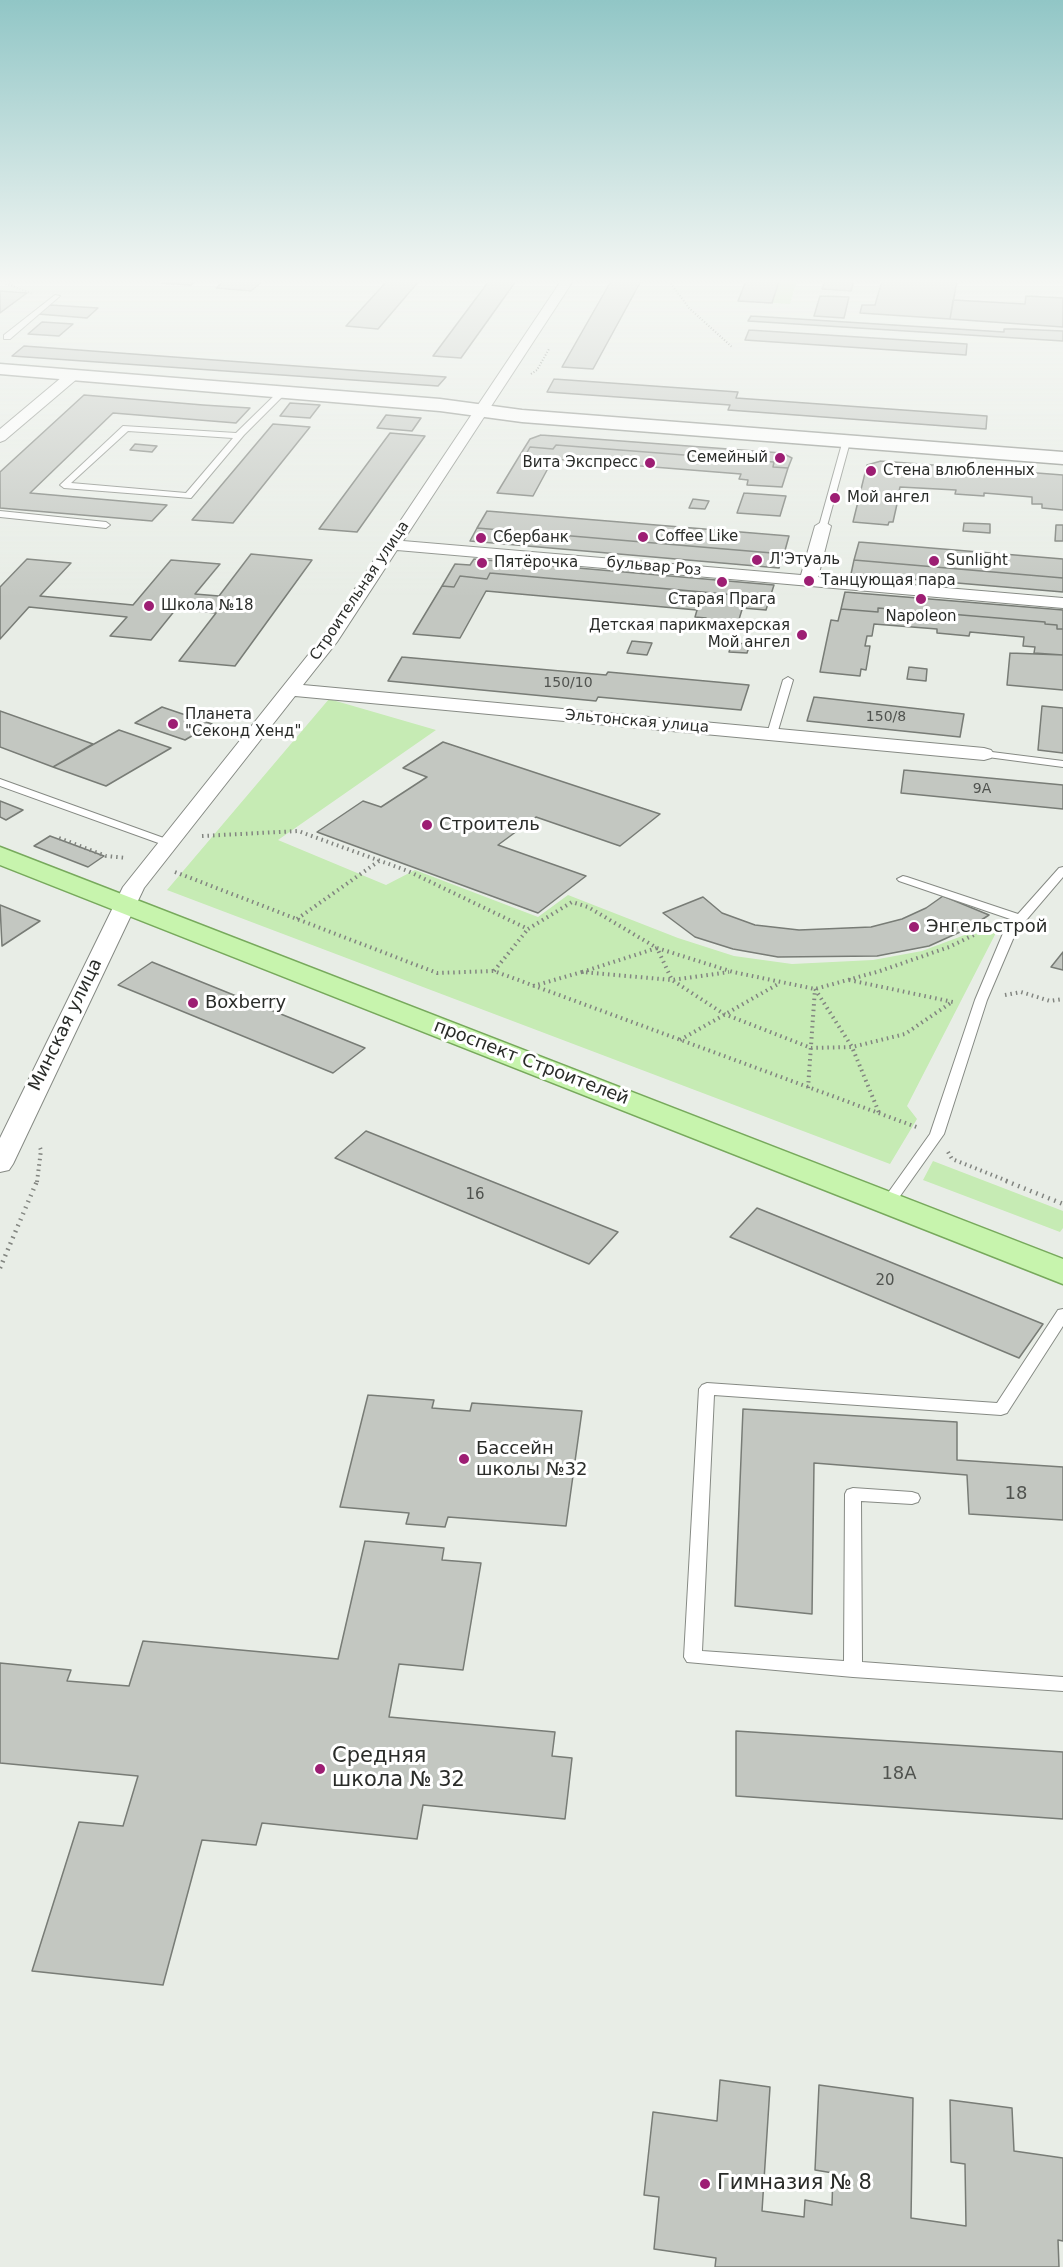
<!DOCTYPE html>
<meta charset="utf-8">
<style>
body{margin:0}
canvas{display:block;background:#e8ede6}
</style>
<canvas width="1063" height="2267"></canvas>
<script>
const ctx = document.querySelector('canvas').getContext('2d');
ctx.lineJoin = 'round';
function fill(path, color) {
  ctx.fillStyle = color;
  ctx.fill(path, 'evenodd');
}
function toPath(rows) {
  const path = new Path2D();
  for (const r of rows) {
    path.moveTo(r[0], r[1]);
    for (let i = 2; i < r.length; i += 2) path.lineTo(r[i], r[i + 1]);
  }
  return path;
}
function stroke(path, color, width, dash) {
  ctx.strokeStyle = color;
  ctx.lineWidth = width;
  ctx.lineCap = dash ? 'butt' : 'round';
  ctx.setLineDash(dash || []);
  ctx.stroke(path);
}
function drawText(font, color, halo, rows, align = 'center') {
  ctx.font = font + ' "DejaVu Sans",sans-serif';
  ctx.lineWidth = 6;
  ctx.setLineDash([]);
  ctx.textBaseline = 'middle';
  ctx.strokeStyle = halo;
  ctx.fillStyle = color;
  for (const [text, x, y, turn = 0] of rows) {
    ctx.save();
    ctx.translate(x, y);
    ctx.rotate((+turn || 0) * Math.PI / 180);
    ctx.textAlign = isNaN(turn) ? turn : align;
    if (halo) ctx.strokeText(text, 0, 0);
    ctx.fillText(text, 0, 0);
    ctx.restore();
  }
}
const green = toPath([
 [779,281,797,281,790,304,772,303],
 [329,699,436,730,278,840,386,885,415,870,538,917,568,895,678,938,734,956,792,964,873,960,922,951,1002,921,907,1106,917,1119,890,1164,167,890],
 [933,1161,1063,1211,1063,1228,1060,1232,923,1180]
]);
const building = toPath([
 [163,281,196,281,191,285,161,283,163,281],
 [224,281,263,281,251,291,216,288,224,281],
 [387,281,419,281,378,329,346,326,387,281],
 [489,281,516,281,461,358,433,356,489,281],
 [611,281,641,281,593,369,562,367,611,281],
 [746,281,779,281,772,303,738,301,746,281],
 [825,281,854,281,851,291,822,289,825,281],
 [882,281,957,281,950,319,860,313,862,305,875,305,882,281],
 [0,291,27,293,0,313,0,291],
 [820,296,849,297,844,318,814,316,820,296],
 [1026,296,1063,298,1063,327,950,319,953,300,1025,304,1026,296],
 [50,305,98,308,87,318,38,314,50,305],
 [751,316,1004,332,1004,329,1016,329,1063,331,1063,341,748,321,751,316],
 [42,322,73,324,59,336,28,334,42,322],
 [749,330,967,344,966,355,745,340,749,330],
 [24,346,446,377,438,386,12,356,24,346],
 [554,379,738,392,736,398,987,416,986,429,728,410,730,405,547,392,554,379],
 [84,395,203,405,250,408,236,423,113,413,30,493,167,505,152,521,0,508,0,472,84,395],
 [290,403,320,405,310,418,280,416,290,403],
 [386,415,421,418,412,431,377,428,386,415],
 [273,424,310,427,233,523,192,520,273,424],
 [390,433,425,436,357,532,319,529,390,433],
 [541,435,782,453,792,458,788,468,773,467,774,462,556,445,553,449,530,447,525,456,520,455,530,439,541,435],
 [135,444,157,446,152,452,130,450,135,444],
 [556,445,774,462,773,467,788,468,782,487,747,485,748,480,739,479,741,474,553,459,533,496,497,493,520,455,525,456,530,447,553,449,556,445],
 [881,461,1063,475,1063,510,1042,508,1042,504,1032,504,1032,497,984,493,984,496,955,494,956,490,900,487,898,496,894,496,892,504,897,504,893,522,889,522,888,525,853,522,867,465,881,461],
 [744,493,786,496,780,516,737,513,744,493],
 [693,499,709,501,705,509,689,508,693,499],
 [487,511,789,536,784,554,477,528,487,511],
 [964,523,990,524,990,533,963,531,964,523],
 [1056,525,1063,525,1063,541,1055,541,1056,525],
 [477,528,784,554,779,568,470,541,477,528],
 [859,542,1063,559,1063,578,854,560,859,542],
 [251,554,312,560,235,666,179,661,216,613,176,609,151,640,110,636,127,617,29,607,0,639,0,587,27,559,71,563,40,596,133,605,171,560,220,564,195,594,219,596,251,554],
 [474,559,774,585,766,610,742,608,744,603,733,602,736,595,490,573,487,579,460,576,454,587,442,586,455,564,470,565,474,559],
 [854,560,1063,578,1063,592,851,574,854,560],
 [490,573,736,595,733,602,744,603,737,626,704,623,706,618,695,617,697,610,486,591,460,638,413,634,442,586,454,587,460,576,487,579,490,573],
 [845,592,1063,610,1063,629,1057,629,1057,625,1045,624,1045,622,878,608,878,612,841,609,845,592],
 [878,608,1045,622,1045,624,1057,625,1057,629,1063,629,1063,655,1034,653,1035,647,1023,646,1024,637,970,632,969,636,937,633,937,629,874,624,872,636,867,636,865,646,870,646,866,670,861,669,860,676,820,672,831,620,838,621,841,609,878,612,878,608],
 [632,641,652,643,647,655,627,653,632,641],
 [732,643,750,644,747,653,729,652,732,643],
 [1010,653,1063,655,1063,690,1007,685,1010,653],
 [402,657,606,675,608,672,749,685,741,710,598,697,596,701,388,681,402,657],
 [909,667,927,669,926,681,907,679,909,667],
 [814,697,964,714,960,737,807,721,814,697],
 [1042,706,1063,708,1063,753,1038,750,1042,706],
 [162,707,212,724,185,740,135,723,162,707],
 [0,711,93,744,53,767,0,747,0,711],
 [119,730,171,748,106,786,53,767,119,730],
 [443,742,660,814,620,846,536,817,498,845,586,876,538,913,317,832,363,801,381,807,427,777,403,768,443,742],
 [904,770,1063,785,1063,809,901,793,904,770],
 [0,801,23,810,6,820,0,817,0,801],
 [50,836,104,856,88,867,34,846,50,836],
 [943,896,989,915,969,928,929,946,877,956,778,957,733,949,695,937,663,913,703,897,722,913,755,925,799,930,871,927,902,919,926,908,943,896],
 [0,905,40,921,2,946,0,905],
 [1063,952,1063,970,1051,967,1063,952],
 [152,962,365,1048,333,1073,118,985,152,962],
 [366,1131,618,1232,589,1264,335,1158,366,1131],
 [757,1208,1043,1324,1019,1358,730,1237,757,1208],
 [368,1395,434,1400,432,1408,470,1411,472,1403,582,1411,566,1526,448,1517,445,1527,406,1524,409,1513,340,1507,368,1395],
 [743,1409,957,1422,957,1460,1063,1467,1063,1520,969,1514,967,1475,814,1463,812,1614,735,1606,743,1409],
 [365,1541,444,1548,442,1560,481,1563,463,1670,399,1664,389,1717,555,1732,552,1756,572,1758,565,1819,423,1805,417,1839,262,1823,256,1845,202,1840,163,1985,32,1971,79,1822,123,1826,138,1776,0,1763,0,1663,71,1670,67,1681,129,1686,143,1641,338,1659,365,1541],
 [736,1731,1063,1752,1063,1819,736,1796,736,1731],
 [720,2080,770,2087,762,2211,804,2217,805,2200,832,2205,833,2173,815,2170,819,2085,913,2098,911,2218,966,2226,965,2164,951,2162,950,2100,1012,2108,1014,2151,1063,2158,1063,2241,1058,2240,1059,2267,715,2267,716,2258,654,2249,659,2197,644,2195,653,2112,717,2121,720,2080]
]);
const pathFar2 = toPath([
 [0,281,33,294],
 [669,281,689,308,732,347],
 [531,374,537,370,549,349]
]);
const pathFar1 = toPath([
 [202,836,298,831,408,871,528,929,572,902,588,907,657,948,733,972,815,989,880,971,949,947,990,927],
 [59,838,106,856,127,858],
 [175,872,437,973,494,971,919,1128],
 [297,919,379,861],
 [494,971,528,929],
 [582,972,657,948,672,980,724,1014,811,1048,852,1047,905,1034,952,1002],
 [849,980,953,1002],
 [533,986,582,972,672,980,729,972],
 [815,989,852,1047,880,1115],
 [1005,995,1021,992,1050,1001,1063,999],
 [680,1040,778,984],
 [808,1088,815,989],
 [948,1152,952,1159,1010,1182],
 [37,1182,41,1150,39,1145]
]);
const path = toPath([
 [1006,1181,1063,1204],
 [0,1268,37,1181]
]);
const lane = toPath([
 [55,295,60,296,10,339,4,339,4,335,55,295],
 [280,390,287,392,244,435,191,498,64,488,60,485,123,426,236,433,280,390],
 [128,431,233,438,186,493,71,483,128,431],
 [843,440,850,442,827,526,823,529,819,526,843,440],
 [0,511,106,522,110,525,106,528,0,517,0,511],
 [788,677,793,680,777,734,772,737,768,736,767,734,783,680,788,677],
 [984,751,1063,761,1063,767,980,756,979,754,984,751],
 [0,779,172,841,174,843,168,846,164,845,0,786,0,779],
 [1063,867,1063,877,1016,932,987,1000,944,1134,893,1206,883,1206,881,1203,883,1200,930,1134,975,1000,1004,931,1013,920,899,881,897,879,903,876,907,877,1018,914,1059,868,1063,867],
 [1063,1309,1063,1326,1007,1413,1001,1415,714,1395,702,1651,844,1661,845,1494,847,1490,853,1488,912,1492,918,1494,920,1498,918,1502,912,1504,861,1501,862,1662,1063,1677,1063,1691,853,1677,687,1662,684,1657,699,1389,702,1385,707,1383,997,1403,1058,1310,1063,1309]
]);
const street = toPath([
 [561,281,573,281,403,541,801,575,815,526,823,521,831,526,818,577,1063,598,1063,608,397,550,337,642,303,685,984,748,991,750,994,754,991,758,984,760,295,696,144,888,13,1164,9,1170,0,1172,0,1138,123,887,324,635,561,281],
 [73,371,80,375,78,378,5,440,0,442,0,429,68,372,73,371]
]);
const secondary = toPath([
 [0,364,440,399,522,410,1063,452,1063,464,522,422,440,411,0,374,0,364]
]);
const primary = toPath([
 [0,847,1063,1259,1063,1284,0,865,0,847]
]);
const markers = [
 [780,458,6,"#9d1e73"],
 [650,463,6,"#9d1e73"],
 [871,471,6,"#9d1e73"],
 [835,498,6,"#9d1e73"],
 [643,537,6,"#9d1e73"],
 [481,538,6,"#9d1e73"],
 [757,560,6,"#9d1e73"],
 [934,561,6,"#9d1e73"],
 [482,563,6,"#9d1e73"],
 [809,581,6,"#9d1e73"],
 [722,582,6,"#9d1e73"],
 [921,599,6,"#9d1e73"],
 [149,606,6,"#9d1e73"],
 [802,635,6,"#9d1e73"],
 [173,724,6,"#9d1e73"],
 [427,825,6,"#9d1e73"],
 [914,927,6,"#9d1e73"],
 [193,1003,6,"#9d1e73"],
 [464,1459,6,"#9d1e73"],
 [320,1769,6,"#9d1e73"],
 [705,2184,6,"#9d1e73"]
];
const farNumbernames = [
 ["150/10",568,683],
 ["150/8",886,717],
 ["9А",982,789]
];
const farPoinames = [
 ["Семейный",768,458,"right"],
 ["Вита Экспресс",638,463,"right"],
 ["Стена влюбленных",883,471],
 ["Мой ангел",847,498],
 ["Coffee Like",655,537],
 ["Сбербанк",493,538],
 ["Л'Этуаль",769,560],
 ["Sunlight",946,561],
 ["Пятёрочка",494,563],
 ["Танцующая пара",821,581],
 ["Старая Прага",722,600,"center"],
 ["Школа №18",161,606],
 ["Napoleon",921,617,"center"],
 ["Детская парикмахерская",790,626,"right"],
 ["Мой ангел",790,643,"right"],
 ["Планета",185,715],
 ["\"Секонд Хенд\"",185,732]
];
const farStreetnames = [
 ["бульвар Роз",654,567,5],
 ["Строительная улица",360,591,-56],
 ["Эльтонская улица",637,722,5]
];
const numberNames = [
 ["16",475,1195],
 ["20",885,1281]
];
const poiNames = [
 ["Строитель",439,825],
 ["Энгельстрой",926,927],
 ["Boxberry",205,1003],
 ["Бассейн",476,1449],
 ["школы №32",476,1470]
];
const streetNames = [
 ["Минская улица",66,1025,-64],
 ["проспект Строителей",531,1063,21]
];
const nearNumbernames = [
 ["18",1016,1494],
 ["18А",899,1774]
];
const nearPoinames = [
 ["Средняя",332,1757],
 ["школа № 32",332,1781],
 ["Гимназия № 8",717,2184]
];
fill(green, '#c6ebb4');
fill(building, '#c3c7c1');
stroke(building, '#787c76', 1.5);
stroke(lane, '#868a84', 2);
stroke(street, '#868a84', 2);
stroke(secondary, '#868a84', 3);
stroke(primary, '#77a95c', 3);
stroke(pathFar2, '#828580', 2, [1, 2]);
stroke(pathFar1, '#828580', 4, [1.5, 4]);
stroke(path, '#828580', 4.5, [1.5, 5]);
fill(lane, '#fff');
fill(street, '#fff');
fill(secondary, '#fff');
fill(primary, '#c7f4ad');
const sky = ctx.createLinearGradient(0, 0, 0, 598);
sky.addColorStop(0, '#91c6c6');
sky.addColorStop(0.47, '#f5f7f4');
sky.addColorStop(1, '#f5f7f400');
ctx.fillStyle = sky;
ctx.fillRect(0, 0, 1063, 598);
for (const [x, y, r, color] of markers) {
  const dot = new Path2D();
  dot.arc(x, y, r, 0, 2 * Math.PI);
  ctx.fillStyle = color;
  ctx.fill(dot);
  stroke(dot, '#fff', 2);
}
drawText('14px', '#50534f', null, farNumbernames);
drawText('15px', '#2a2c29', '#fff', farPoinames, 'left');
drawText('15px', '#2a2c29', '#fff', farStreetnames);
drawText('15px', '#50534f', null, numberNames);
drawText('18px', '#2a2c29', '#fff', poiNames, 'left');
drawText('18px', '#2a2c29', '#fff', streetNames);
drawText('18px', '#50534f', null, nearNumbernames);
drawText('21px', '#2a2c29', '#fff', nearPoinames, 'left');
</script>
